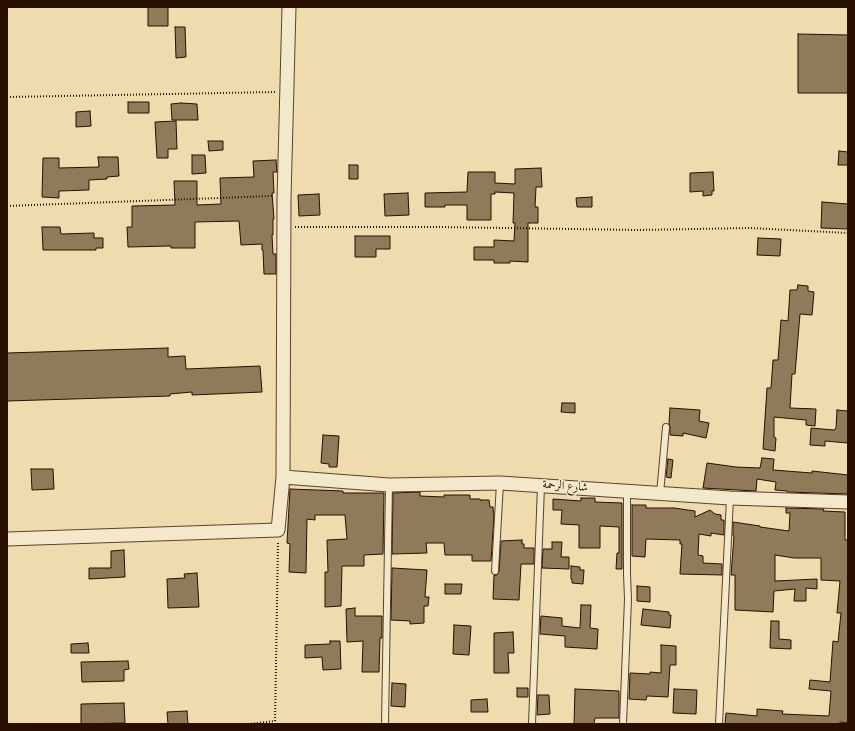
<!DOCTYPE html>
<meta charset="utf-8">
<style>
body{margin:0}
#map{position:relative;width:855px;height:731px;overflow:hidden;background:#eedcae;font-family:"IM FELL English",serif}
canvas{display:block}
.frame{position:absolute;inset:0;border:8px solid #280f00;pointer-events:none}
</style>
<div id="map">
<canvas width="855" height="731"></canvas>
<div class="frame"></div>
</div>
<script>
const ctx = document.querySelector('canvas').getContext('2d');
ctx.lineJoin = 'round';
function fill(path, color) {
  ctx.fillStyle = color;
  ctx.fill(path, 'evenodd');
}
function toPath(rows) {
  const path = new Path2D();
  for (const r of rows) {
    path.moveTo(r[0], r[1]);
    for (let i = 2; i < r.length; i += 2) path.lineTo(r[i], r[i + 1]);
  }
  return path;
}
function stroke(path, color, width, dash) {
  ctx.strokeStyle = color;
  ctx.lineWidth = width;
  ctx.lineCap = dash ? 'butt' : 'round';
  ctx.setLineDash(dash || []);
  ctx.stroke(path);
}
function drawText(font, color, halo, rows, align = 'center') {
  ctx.font = font + ' "IM FELL English",Amiri,serif';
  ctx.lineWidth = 3;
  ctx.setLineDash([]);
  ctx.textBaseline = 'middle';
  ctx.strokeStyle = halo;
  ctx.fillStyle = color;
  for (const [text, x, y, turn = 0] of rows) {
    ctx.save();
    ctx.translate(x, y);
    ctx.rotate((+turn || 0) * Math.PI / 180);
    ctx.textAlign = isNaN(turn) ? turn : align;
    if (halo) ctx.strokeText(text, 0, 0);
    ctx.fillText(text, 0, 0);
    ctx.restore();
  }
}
const building = toPath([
 [148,7,168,7,168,26,148,26,148,7],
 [175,27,185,27,186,57,176,58,175,27],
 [798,34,848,35,848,93,798,93,798,34],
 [128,102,149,102,149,113,128,113,128,102],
 [181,103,197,104,198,120,172,120,171,104,181,103],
 [90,111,91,126,76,127,76,112,90,111],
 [176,121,177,149,168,149,168,158,157,158,155,122,176,121],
 [208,141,223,141,223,150,209,151,208,141],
 [839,151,848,152,848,165,838,165,839,151],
 [192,155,205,155,206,173,192,174,192,155],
 [98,157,118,157,119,176,107,177,107,179,89,180,89,190,59,191,59,198,42,197,43,158,59,158,59,168,99,167,98,157],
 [276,160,277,172,273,172,274,193,272,193,274,219,273,219,273,235,272,235,273,254,276,254,276,274,264,274,263,250,262,250,262,244,241,245,239,221,195,222,195,248,171,248,171,246,128,247,127,227,132,227,132,206,175,205,174,181,197,181,197,205,221,204,220,178,254,177,253,161,276,160],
 [349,165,358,165,358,179,349,179,349,165],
 [541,168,542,187,536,187,535,207,538,207,538,223,528,223,528,262,510,261,510,263,494,263,494,260,474,260,474,247,494,247,494,240,514,241,515,223,513,223,514,193,495,192,495,194,491,194,491,220,467,220,467,205,445,205,445,207,425,207,425,193,467,192,468,172,495,172,495,183,515,184,515,169,541,168],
 [713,172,714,191,712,191,712,195,703,196,703,191,690,192,690,173,713,172],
 [408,193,409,215,385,216,384,194,408,193],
 [319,194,320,215,299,216,298,195,319,194],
 [592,197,592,207,577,207,576,198,592,197],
 [822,202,848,204,848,229,821,228,822,202],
 [42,227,60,227,61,234,94,233,94,238,103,238,103,248,96,248,96,250,43,250,42,227],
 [355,236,390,236,390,249,376,249,376,257,355,257,355,236],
 [758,238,781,239,780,256,757,255,758,238],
 [798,285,808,286,808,291,814,292,812,315,800,314,795,374,792,374,790,408,816,409,815,426,806,425,806,420,774,417,774,437,776,438,775,451,763,449,767,388,771,388,773,360,778,360,781,320,788,321,790,290,797,290,798,285],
 [168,348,168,357,185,356,186,369,260,366,262,392,192,395,192,392,170,394,170,396,7,401,7,353,168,348],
 [562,403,575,403,575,413,561,412,562,403],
 [670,408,700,410,699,421,709,423,706,438,683,433,683,436,670,435,670,427,669,423,670,408],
 [837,410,848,411,848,443,825,441,825,446,810,445,811,428,834,430,836,428,837,410],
 [323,435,339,436,337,467,329,467,329,464,321,463,323,435],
 [762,458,774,459,773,470,812,473,812,471,848,475,848,494,787,492,787,491,775,490,776,482,757,479,756,491,703,488,707,463,736,467,760,468,762,458],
 [668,459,673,460,671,478,666,477,668,459],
 [31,469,53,469,54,489,32,490,31,469],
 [290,489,343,491,343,493,384,493,383,554,364,555,364,566,342,566,341,606,325,607,325,572,328,572,327,540,347,539,345,515,315,515,315,520,307,519,306,573,289,572,290,544,287,543,290,489],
 [420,492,420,496,444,497,444,495,470,495,470,499,480,499,480,500,489,500,490,507,493,507,494,516,491,561,472,561,472,555,445,555,444,543,426,543,427,553,392,554,393,493,420,492],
 [581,498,595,498,595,502,622,503,622,569,616,569,617,553,619,553,619,527,600,526,600,548,579,548,579,525,561,524,562,510,553,510,553,499,581,501,581,498],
 [632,505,646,505,646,508,674,508,695,511,695,517,710,510,715,514,721,515,721,520,724,520,724,535,711,533,711,536,699,534,698,555,703,556,703,563,722,564,722,575,680,574,682,544,680,544,680,540,646,539,645,557,632,556,632,505],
 [786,508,824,509,823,511,845,512,845,540,848,540,848,723,840,722,840,724,725,724,726,713,757,716,757,709,783,711,782,714,829,716,831,691,809,689,810,680,830,682,833,641,838,642,841,613,837,613,840,581,821,580,821,558,794,558,775,555,775,581,817,579,817,589,806,588,806,601,794,601,795,589,774,591,773,612,735,610,735,575,731,575,734,536,733,536,733,522,760,526,760,527,789,531,790,513,786,513,786,508],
 [522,540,522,544,524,544,524,548,534,548,534,564,521,564,519,600,493,599,494,575,497,575,499,571,501,541,522,540],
 [552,542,562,542,561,557,569,557,569,569,542,568,543,549,552,549,552,542],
 [124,550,125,577,89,579,89,568,111,568,111,551,124,550],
 [571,566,580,567,580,570,584,570,583,584,572,583,572,580,571,579,571,566],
 [392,568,427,570,425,597,429,597,428,606,424,606,424,623,410,624,410,621,391,620,392,568],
 [197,573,199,607,168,608,167,579,185,578,184,574,197,573],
 [445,584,462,584,461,594,445,594,445,584],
 [637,586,650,587,650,602,637,601,637,586],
 [581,605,591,605,590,628,598,629,597,649,565,647,565,636,540,634,541,616,562,618,562,626,580,628,581,605],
 [355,608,355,616,382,616,382,638,380,638,379,672,362,672,363,641,347,642,346,609,355,608],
 [643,609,669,612,669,615,671,615,670,628,641,625,643,609],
 [771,621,779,621,779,639,791,640,791,649,770,648,771,621],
 [454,625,471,626,469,655,453,654,454,625],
 [513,632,514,653,508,653,509,673,494,673,494,633,513,632],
 [330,641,340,641,341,669,323,670,322,657,305,658,305,645,330,644,330,641],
 [88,643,89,653,71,653,71,644,88,643],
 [661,645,676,646,676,665,670,665,668,697,647,696,646,700,629,699,630,673,650,674,650,672,661,673,661,645],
 [128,661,129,669,124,670,124,681,82,682,81,662,128,661],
 [392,683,406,684,405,707,391,706,392,683],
 [517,688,528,688,528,697,517,697,517,688],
 [575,689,619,691,619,718,595,718,594,724,574,724,575,689],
 [674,689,697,690,696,714,673,713,674,689],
 [538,695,549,695,550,714,537,715,538,695],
 [487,699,488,712,471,712,471,700,487,699],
 [124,703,125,723,81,724,81,704,124,703],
 [187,711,188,724,168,724,167,712,187,711]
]);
const path = toPath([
 [7,97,276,92],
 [7,206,272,196],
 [295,227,439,227,638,230,750,228,848,233],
 [248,724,275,721],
 [275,724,278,541]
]);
const service = toPath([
 [660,494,666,427],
 [495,571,500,483],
 [385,724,389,485],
 [532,724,541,486],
 [623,724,628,599,627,574,627,491],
 [719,724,730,498]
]);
const minor = toPath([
 [283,477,389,485,500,483,730,498,848,502],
 [7,539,278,530,283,477,284,199,289,7]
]);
const streetNames = [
 ["شارع الرحمة",565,487,4]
];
fill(building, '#8f7a5a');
stroke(building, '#280f00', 1);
stroke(service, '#5a422c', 8);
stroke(minor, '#5a422c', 15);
stroke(path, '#280f00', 2, [1, 2]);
stroke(service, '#f4e8ca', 6);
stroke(minor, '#f4e8ca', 13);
drawText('12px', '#280f00', '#f4e8ca', streetNames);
</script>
